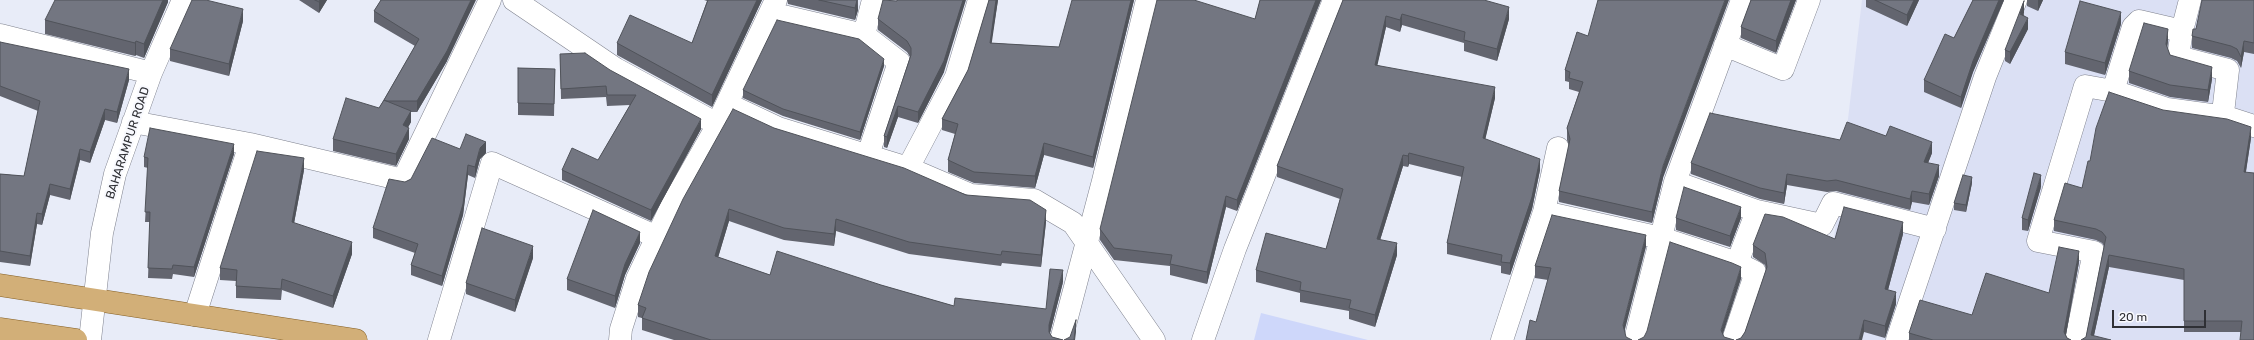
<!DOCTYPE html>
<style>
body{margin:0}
#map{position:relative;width:2254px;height:340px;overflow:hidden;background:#e8ecf8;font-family:Rubik,sans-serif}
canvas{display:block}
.scale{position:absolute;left:2112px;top:310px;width:94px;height:18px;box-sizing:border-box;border:2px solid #2f3035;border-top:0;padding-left:5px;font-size:12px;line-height:14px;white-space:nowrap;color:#2f3035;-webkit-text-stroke:3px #f8f9fe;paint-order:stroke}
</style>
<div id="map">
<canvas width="2254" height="340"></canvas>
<div class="scale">20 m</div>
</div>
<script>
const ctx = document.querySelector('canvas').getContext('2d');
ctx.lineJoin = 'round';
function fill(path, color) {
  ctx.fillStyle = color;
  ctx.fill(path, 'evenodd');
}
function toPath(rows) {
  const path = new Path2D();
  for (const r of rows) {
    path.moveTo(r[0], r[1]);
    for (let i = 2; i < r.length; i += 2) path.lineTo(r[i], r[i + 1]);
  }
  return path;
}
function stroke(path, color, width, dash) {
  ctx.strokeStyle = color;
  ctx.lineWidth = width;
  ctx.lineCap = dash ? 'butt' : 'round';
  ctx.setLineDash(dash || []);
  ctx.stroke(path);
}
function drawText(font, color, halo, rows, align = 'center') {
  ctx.font = font + ' Rubik,sans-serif';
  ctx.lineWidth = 4;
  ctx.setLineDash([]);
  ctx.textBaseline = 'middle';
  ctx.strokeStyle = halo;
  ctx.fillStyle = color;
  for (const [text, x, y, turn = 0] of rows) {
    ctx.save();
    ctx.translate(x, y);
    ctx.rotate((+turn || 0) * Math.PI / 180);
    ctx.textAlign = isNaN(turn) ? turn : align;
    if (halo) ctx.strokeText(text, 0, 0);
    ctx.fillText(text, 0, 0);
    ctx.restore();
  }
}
const built = toPath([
 [1862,0,2254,0,2254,340,1822,340]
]);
const green = toPath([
 [1261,313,1368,340,1254,340]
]);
const minor = toPath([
 [514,0,616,69,717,124],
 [770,13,864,35,873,0],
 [2182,30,2178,57,2228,70,2223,113,2226,117,2254,126],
 [0,35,151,73],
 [864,35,899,62,868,155],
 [1725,45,1783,69,1809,0],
 [2113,91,2167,109,2226,117],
 [727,104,778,128,908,168,971,195,1034,200,1073,223,1154,340],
 [133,122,250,144,403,180,490,0],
 [908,168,956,77,979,0],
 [1675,182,1757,211],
 [1544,212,1558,148],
 [195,315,250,144],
 [90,340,102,233,115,174,151,73,183,0],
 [439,340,492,163,657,237],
 [620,340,621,329,637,279,672,205,712,135,776,0],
 [1061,340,1103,181,1147,0],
 [1203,340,1235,249,1334,0],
 [1502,340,1544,212,1661,238,1737,263],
 [1635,340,1675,182,1742,0],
 [1733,340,1755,275,1755,272,1737,263,1757,211,1822,225,1833,203,1935,229],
 [1897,340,1985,77,2016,0],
 [2076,340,2094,252,2038,241,2085,86,2113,91,2133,27,2139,21,2182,31,2190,0]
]);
const major = toPath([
 [0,285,356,340],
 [0,329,76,340]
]);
const wall = toPath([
 [168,0,168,2,144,58,136,55,135,56,45,34,45,20],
 [299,0,327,0,319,13],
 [381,0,447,61,417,112,411,112,411,122,408,127,409,139,396,166,333,151,333,139,379,108,415,46,374,22,374,11],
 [704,0,762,0,712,107,617,55,617,43,692,43,707,1],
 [787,0,858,0,858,10,855,20,788,4],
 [989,0,998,0,991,43,1059,47,1134,0,1093,168,1044,155,1035,188,974,183,948,172,948,160,955,134,942,130,942,119,968,70],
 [1260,0,1321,0,1237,211,1226,207,1207,284,1170,275,1170,266,1114,260,1100,240,1100,229,1255,19],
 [1343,0,1509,19,1497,61,1464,51,1464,43,1402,25,1400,32,1386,27,1377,65,1495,98,1485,139,1540,170,1532,209,1510,275,1501,273,1501,266,1447,254,1447,243,1462,177,1409,164,1408,167,1403,166,1380,240,1397,255,1375,327,1349,319,1349,311,1300,302,1300,293,1256,282,1256,270,1326,249,1340,199,1277,177,1277,166],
 [1751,0,1796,0,1776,53,1741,38,1741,27],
 [1866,0,1919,0,1907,26,1866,7],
 [1973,0,2004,0,1973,72,1961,108,1924,92,1924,80,1954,38],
 [2027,0,2043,0,2038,11,2027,6],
 [2254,0,2254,54,2244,52,2241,68,2237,61,2231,58,2192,48,2192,36,2196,29],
 [897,1,944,72,918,123,898,117,887,148,884,147,884,136,910,57,907,52,878,30,878,19],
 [2024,13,2024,15,2028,29,2010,64,2005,61,2005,50],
 [243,21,229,76,170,61,170,49],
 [2121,24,2105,75,2065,64,2065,52],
 [1577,32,1663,178,1652,223,1559,202,1559,191,1569,146,1567,140,1567,128,1579,92,1569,89,1569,82,1565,81,1565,70],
 [2168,41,2167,47,2170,55,2212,79,2208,102,2170,97,2129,83,2129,71],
 [0,42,129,80,117,123,105,120,90,163,80,160,70,200,50,195,42,225,37,224,30,266,0,262,0,174,24,176,38,111,0,96],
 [560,54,701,129,651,221,562,180,562,170,598,160,630,105,607,106,606,97,561,99],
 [884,66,860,140,783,116,743,98,743,90],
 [518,68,555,69,554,116,518,115],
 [774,128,1046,222,1041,267,1002,263,1001,266,909,254,836,231,834,246,784,240,729,221,718,257,770,275,881,285,954,306,1046,309,1063,282,1050,333,1052,337,1063,340,674,340,642,330,642,318,638,317,638,305],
 [2251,138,2246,172,2254,340,2241,332,2184,332,2184,280,2109,267,2094,335,2086,337,2104,246,2102,243,2096,240,2054,231,2054,220,2082,188,2090,161],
 [460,149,486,153,480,159,475,178,468,175,463,215,442,286,411,275,411,265,415,253,373,238,373,228,405,182,411,179],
 [1932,153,1928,163,1939,176,1929,205,1912,202,1910,210,1836,191,1827,192,1787,185,1784,204,1760,199,1691,174,1691,163],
 [234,154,194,277,173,274,172,279,148,278,150,222,145,222,148,168,144,167,144,157],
 [304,170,294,223,352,254,333,308,282,290,281,300,236,298,236,281,220,280,220,268],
 [1972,183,1966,212,1954,210,1954,203],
 [2041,187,2028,231,2022,230,2022,218],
 [1676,218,1741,218,1730,247,1676,230],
 [1903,234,1888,290,1896,304,1885,338,1864,332,1741,338,1745,332,1766,270,1765,265,1753,257,1753,245],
 [640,243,625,275,615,308,567,290,567,279],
 [1646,247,1548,280,1535,278,1535,266],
 [533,258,515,312,466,294,466,283],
 [2079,262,2066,335,2067,338,2071,340,1909,340,1909,333,2049,293]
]);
const shadedWall = toPath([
 [163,0,168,0,168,2,144,58,144,44],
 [320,0,327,0,319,13,319,2],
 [471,0,476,0,447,61,417,112,417,101],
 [757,0,762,0,712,107,712,95],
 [857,0,858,10,855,20,855,8],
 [963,0,966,0,944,72,918,123,918,112],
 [996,0,998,0,990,55,990,43],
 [1131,0,1134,0,1093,168,1093,157],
 [1316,0,1321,0,1237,211,1237,200],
 [1725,0,1729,0,1663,178,1652,223,1652,212,1663,166],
 [1791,0,1796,0,1776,53,1776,41],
 [1914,0,1919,0,1907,26,1907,15],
 [1999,0,2004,0,1973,72,1961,108,1961,97,1973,61],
 [2038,0,2043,0,2038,11],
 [2024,1,2024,13,2020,25,2020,14],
 [1509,7,1509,19,1497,61,1497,49],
 [243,9,243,21,229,76,229,64],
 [2121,12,2121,24,2105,75,2105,63],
 [1402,14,1402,25,1400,32,1400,20],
 [1386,16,1386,27,1375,76,1375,65],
 [2028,18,2028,29,2010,64,2010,52],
 [2168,29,2168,41,2166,56,2166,44],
 [136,41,136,55,135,56,135,43],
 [2244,41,2244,52,2241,68,2241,57],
 [884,59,884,66,860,140,860,132],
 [2212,67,2212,79,2208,102,2208,90],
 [129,69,129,80,117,123,117,112],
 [1495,87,1495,98,1483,149,1483,138],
 [898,106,898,117,887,148,887,137],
 [105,109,105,120,90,163,90,152],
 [411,111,411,122,403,137,403,125],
 [701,119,701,129,651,221,651,210],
 [2251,127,2251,138,2244,183,2244,172],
 [409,128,409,139,396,166,396,154],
 [486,142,486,153,480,159,475,178,475,167,480,148],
 [1932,142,1932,153,1924,173,1924,162],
 [1044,143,1044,155,1035,188,1035,176],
 [234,144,234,154,194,277,194,267],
 [80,149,80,160,70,200,70,189],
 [1409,153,1409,164,1408,167,1408,156],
 [1403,155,1403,166,1377,250,1377,239],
 [304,158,304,170,292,234,292,222],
 [1540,159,1540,170,1532,209,1510,275,1510,263],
 [468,165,468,175,463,215,442,286,442,276],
 [1939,165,1939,176,1929,205,1929,194],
 [1787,174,1787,185,1784,204,1784,193],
 [2041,175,2041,187,2028,231,2028,220],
 [1972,177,1972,183,1966,212,1966,205],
 [50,184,50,195,42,225,42,214],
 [1912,191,1912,202,1910,210,1910,199],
 [1226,196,1226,207,1207,284,1207,272],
 [1741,207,1741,218,1730,247,1730,236],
 [729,209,729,221,715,268,715,256],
 [1046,210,1046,222,1041,267,1041,255],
 [37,213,37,224,30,266,30,256],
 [836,219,836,231,834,246,834,234],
 [1903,222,1903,234,1885,301,1885,289],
 [640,232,640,243,625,275,615,308,615,296,625,264],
 [1646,235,1646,247,1623,337,1623,325],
 [352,242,352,254,333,308,333,296],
 [1397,243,1397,255,1375,327,1375,315],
 [533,246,533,258,515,312,515,300],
 [2079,251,2079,262,2065,340,2064,332],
 [2109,255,2109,267,2093,340,2091,335],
 [1741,267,1741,279,1721,340,1721,330],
 [1063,270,1063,282,1049,337,1049,325],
 [1896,292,1896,304,1885,338,1885,326],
 [1076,320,1076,332,1075,340,1074,340],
 [1864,320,1864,332,1862,340,1859,340]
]);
const building = toPath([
 [55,0,163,0,144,44,136,41,135,43,45,20,55,0],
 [192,0,206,0,243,9,229,64,170,49,192,0],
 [315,0,320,0,319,2,315,0],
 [381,0,471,0,447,51,417,101,386,101,384,100,419,39,374,11,381,0],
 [708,0,757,0,712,95,617,43,630,15,692,43,708,0],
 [819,0,857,0,855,8,819,0],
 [883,0,897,1,897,0,963,0,944,61,918,112,898,106,887,137,884,136,911,55,911,48,907,41,878,19,883,0],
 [989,0,996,0,990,43,1059,47,1072,0,1131,0,1093,157,1044,143,1035,176,974,172,948,160,958,124,942,119,968,70,989,0],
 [1157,0,1194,0,1255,19,1260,0,1316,0,1237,200,1226,196,1207,272,1170,264,1172,255,1114,248,1100,229,1157,0],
 [1343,0,1484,0,1509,7,1497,49,1464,40,1465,32,1402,14,1400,20,1386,16,1375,65,1495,87,1483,138,1540,159,1532,197,1510,263,1501,262,1502,255,1447,243,1464,167,1409,153,1408,156,1403,155,1377,239,1397,243,1375,315,1349,308,1351,300,1300,290,1301,282,1256,270,1266,233,1326,249,1343,189,1277,166,1343,0],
 [1598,0,1725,0,1663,166,1652,212,1559,191,1570,139,1567,128,1583,82,1569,78,1570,72,1565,70,1577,32,1588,36,1598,0],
 [1751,0,1791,0,1776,41,1741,27,1751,0],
 [1875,0,1914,0,1907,15,1875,0],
 [1973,0,1999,0,1973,61,1961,97,1924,80,1945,34,1954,38,1973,0],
 [2202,0,2254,0,2254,43,2244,41,2241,57,2237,49,2231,46,2192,36,2193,29,2196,29,2202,0],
 [2024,1,2020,14,2028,18,2010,52,2005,50,2024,1],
 [2080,1,2121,12,2105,63,2065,52,2080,1],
 [777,20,859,39,884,59,860,132,783,109,743,90,777,20],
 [2144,23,2168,29,2166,44,2170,55,2212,67,2208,90,2170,85,2129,71,2144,23],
 [0,42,129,69,117,112,105,109,90,152,80,149,70,189,50,184,42,214,37,213,30,256,0,251,0,174,24,176,40,101,0,86,0,42],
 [585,53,610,70,701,119,651,210,562,170,572,148,598,160,636,95,607,95,606,86,561,89,560,54,585,53],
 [518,68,555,69,554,104,518,103,518,68],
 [2109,92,2163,110,2227,119,2251,127,2244,172,2254,173,2254,340,2240,340,2242,321,2184,321,2184,269,2109,255,2091,335,2111,340,2081,340,2086,337,2106,237,2102,232,2096,229,2054,220,2065,183,2082,188,2088,161,2090,161,2096,128,2109,92],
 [346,98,379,108,384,100,411,111,403,125,409,128,396,154,333,139,346,98],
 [733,109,774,128,904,168,966,195,1030,200,1046,210,1041,255,1002,251,1001,255,909,242,836,219,834,234,784,228,729,209,715,256,770,275,777,251,881,285,954,306,955,298,1046,309,1050,269,1063,270,1049,325,1049,332,1052,337,1063,340,711,340,642,318,646,308,638,305,649,272,683,199,733,109],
 [1710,113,1840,140,1847,122,1886,136,1890,126,1932,142,1924,162,1939,165,1929,194,1912,191,1910,199,1836,180,1827,181,1787,174,1784,193,1760,188,1691,163,1710,113],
 [150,128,234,144,194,267,173,265,172,269,148,268,150,212,145,212,148,158,144,157,150,128],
 [466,134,486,142,480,148,475,167,468,165,463,204,442,276,411,265,418,244,373,228,389,179,405,182,411,179,432,138,460,149,466,134],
 [257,151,304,158,292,222,352,242,333,296,282,279,281,289,236,286,237,270,220,268,257,151],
 [2034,173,2041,175,2028,220,2022,218,2034,173],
 [1963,175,1972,177,1966,205,1954,203,1963,175],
 [1684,187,1741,207,1730,236,1676,218,1684,187],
 [1844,207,1903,222,1885,289,1896,292,1885,326,1864,320,1859,340,1736,340,1741,338,1745,332,1767,267,1765,253,1753,245,1765,214,1783,217,1835,239,1844,207],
 [593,210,640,232,625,264,615,296,567,279,593,210],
 [1552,215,1646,235,1623,325,1626,337,1632,340,1526,340,1530,320,1536,322,1551,268,1535,266,1552,215],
 [482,228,533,246,515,300,466,283,482,228],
 [1670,242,1732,263,1741,267,1721,330,1724,337,1734,340,1638,340,1644,337,1647,331,1670,242],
 [2059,247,2079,251,2064,332,2067,338,2071,340,1933,340,1909,333,1920,300,1972,315,1986,273,2049,293,2059,247],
 [1076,320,1074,340,1064,340,1070,337,1076,320]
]);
const streetNames = [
 ["BAHARAMPUR ROAD",128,143,-72]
];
fill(built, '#dbe0f4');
fill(green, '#ced7fa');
stroke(minor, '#7f828e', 23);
stroke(major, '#856026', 23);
stroke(minor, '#fff', 22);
stroke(major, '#d2af78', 22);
fill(wall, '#63656f');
fill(shadedWall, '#50535a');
fill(building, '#737681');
stroke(building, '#50535a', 1);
drawText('12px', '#2f3035', '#f8f9fe', streetNames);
</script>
